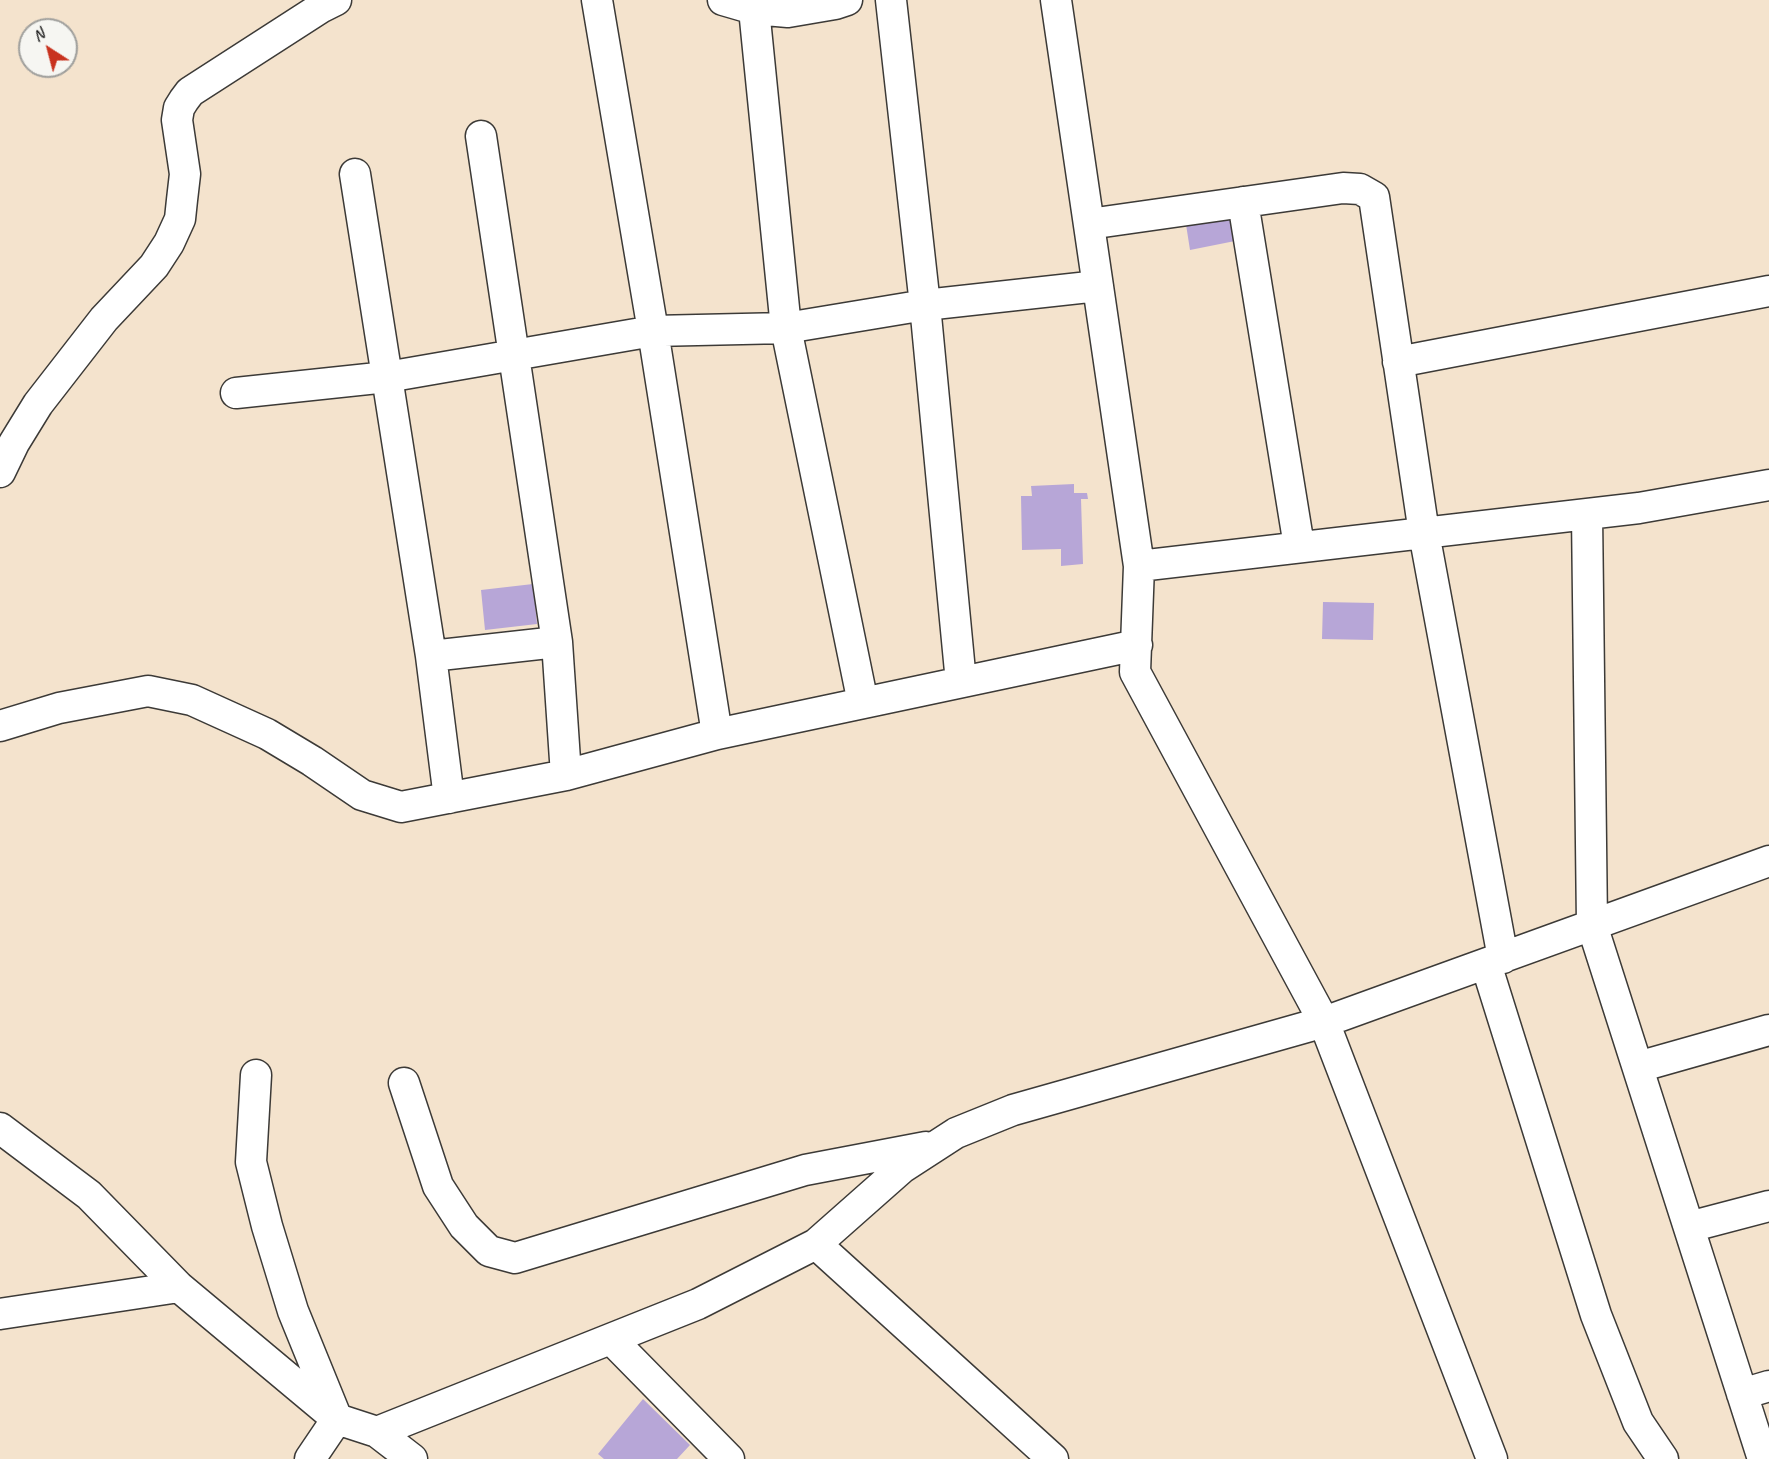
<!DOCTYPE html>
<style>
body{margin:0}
#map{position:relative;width:1769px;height:1459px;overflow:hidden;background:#f4e3cd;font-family:Caveat,sans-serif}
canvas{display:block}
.north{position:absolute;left:18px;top:18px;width:60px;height:60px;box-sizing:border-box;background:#f6f6f2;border:2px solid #9f9f9c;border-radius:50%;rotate:324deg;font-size:16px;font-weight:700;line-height:24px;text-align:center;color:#1c1c1c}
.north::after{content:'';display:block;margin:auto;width:21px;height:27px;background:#c8321e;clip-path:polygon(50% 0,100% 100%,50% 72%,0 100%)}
</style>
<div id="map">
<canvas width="1769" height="1459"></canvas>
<div class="north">N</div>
</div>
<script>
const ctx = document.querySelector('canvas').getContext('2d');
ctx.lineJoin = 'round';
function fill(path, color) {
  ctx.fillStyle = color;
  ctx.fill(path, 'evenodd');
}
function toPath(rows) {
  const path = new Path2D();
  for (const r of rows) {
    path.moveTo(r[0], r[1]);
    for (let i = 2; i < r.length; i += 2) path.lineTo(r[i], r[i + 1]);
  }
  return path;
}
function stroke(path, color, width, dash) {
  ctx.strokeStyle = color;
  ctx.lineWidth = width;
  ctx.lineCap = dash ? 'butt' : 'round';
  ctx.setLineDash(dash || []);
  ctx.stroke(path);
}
const building = toPath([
 [1234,209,1240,240,1190,250,1185,218],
 [1074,484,1074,493,1087,493,1088,499,1081,499,1083,564,1061,566,1061,549,1022,550,1021,496,1032,496,1031,486],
 [533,584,537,624,485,630,481,590],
 [1323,602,1374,603,1373,640,1322,639],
 [643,1399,690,1445,677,1459,604,1459,598,1454]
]);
const street = toPath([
 [597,0,653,331,717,734],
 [723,0,754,9,788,12,835,4,847,0],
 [891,0,925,305,961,682],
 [1056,0,1139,566,1135,672,1324,1022,1492,1459],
 [754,9,786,328,863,703],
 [481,136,557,642,566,775],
 [355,174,431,656,449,798],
 [1243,202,1299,546],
 [1089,224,1343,188,1360,189,1374,197,1424,533,1503,958],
 [1398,362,1769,291],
 [236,393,387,377,653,331,786,328,925,305,1098,286],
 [0,472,14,443,38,404,104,319,154,266,169,243,180,219,182,200,185,174,177,120,179,108,184,100,190,92,322,7,336,0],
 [1587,514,1592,925,1763,1459],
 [1139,566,1639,508,1769,485],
 [431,656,557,642],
 [0,726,59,708,148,691,192,700,267,734,312,761,362,795,401,807,566,775,717,734,1137,645],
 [1486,964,1596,1315,1638,1422,1663,1459],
 [1638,1067,1769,1030],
 [256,1075,251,1162,267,1226,293,1311,337,1419,310,1459],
 [404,1083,438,1186,464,1226,489,1251,515,1258,805,1170,926,1147],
 [0,1128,89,1195,179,1287,337,1419,377,1432,412,1459],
 [1689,1227,1769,1206],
 [816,1244,1053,1459],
 [0,1314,179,1287],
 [611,1339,729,1459],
 [1742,1394,1769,1386],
 [377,1432,698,1304,816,1244,902,1168,956,1133,1013,1110,1324,1022,1769,861]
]);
fill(building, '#b7a6d7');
stroke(street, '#3c3a37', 33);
stroke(street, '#fff', 30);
</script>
